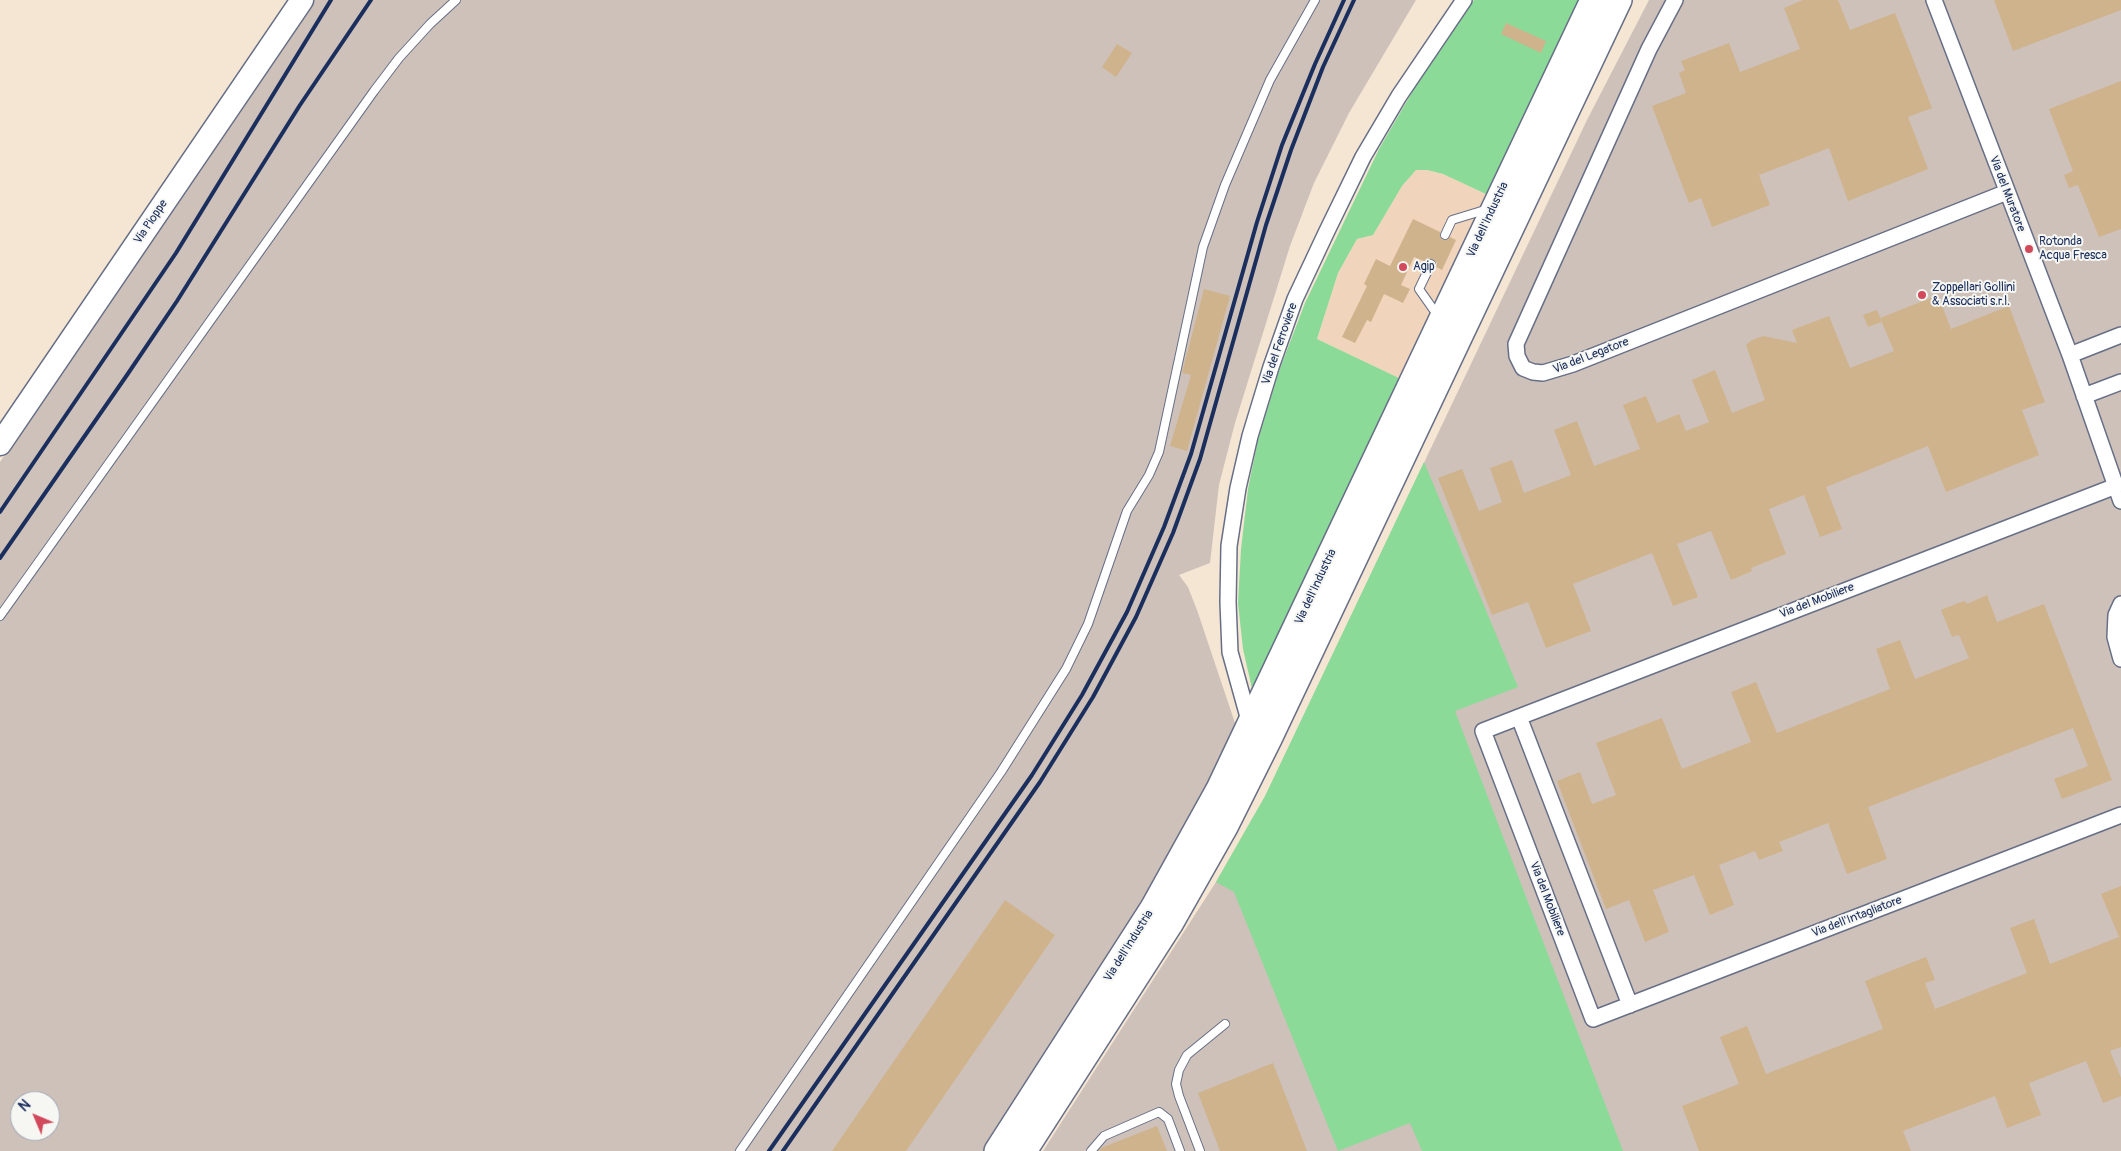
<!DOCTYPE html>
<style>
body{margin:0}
#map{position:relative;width:2121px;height:1151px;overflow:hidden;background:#f5e6d4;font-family:Pangolin,sans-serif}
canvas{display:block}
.north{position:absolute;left:10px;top:1091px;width:50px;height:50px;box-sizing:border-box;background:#f6f6f2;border:1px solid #9ea6b7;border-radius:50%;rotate:315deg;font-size:14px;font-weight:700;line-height:20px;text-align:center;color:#1b2f5e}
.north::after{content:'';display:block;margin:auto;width:18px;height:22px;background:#d1495b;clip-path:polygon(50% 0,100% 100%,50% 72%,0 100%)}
</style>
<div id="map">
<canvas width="2121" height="1151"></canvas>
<div class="north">N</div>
</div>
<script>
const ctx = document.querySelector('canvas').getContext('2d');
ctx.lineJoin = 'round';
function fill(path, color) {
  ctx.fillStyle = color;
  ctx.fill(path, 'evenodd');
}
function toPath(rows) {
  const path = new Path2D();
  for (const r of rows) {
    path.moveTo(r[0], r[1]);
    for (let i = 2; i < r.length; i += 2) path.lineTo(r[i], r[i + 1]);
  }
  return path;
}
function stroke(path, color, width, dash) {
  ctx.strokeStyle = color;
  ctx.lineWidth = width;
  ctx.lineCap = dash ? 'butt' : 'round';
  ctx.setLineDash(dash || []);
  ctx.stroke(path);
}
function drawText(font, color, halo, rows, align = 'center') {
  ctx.font = font + ' Pangolin,sans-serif';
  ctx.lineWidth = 4;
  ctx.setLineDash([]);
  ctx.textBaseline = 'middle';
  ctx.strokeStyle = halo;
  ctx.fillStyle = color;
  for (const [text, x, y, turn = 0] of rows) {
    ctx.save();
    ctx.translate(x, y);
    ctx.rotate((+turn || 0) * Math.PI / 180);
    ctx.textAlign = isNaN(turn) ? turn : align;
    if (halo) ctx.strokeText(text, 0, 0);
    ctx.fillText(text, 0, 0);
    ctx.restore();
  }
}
const built = toPath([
 [1416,170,1427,170,1443,174,1488,195,1401,379,1317,339,1338,273,1357,239,1373,235,1402,186]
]);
const industrial = toPath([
 [310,0,1416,0,1349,113,1314,183,1290,246,1235,423,1219,485,1210,563,1179,575,1188,587,1197,610,1236,726,1173,850,1102,969,985,1151,0,1151,0,462],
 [20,1101,50,1101,50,1131,20,1131],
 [1649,0,2121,0,2121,1151,1043,1151,1216,882,1265,797,1587,120]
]);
const green = toPath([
 [1474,0,1581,0,1488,195,1443,174,1427,170,1416,170,1402,186,1373,235,1357,239,1338,273,1317,339,1401,379,1253,693,1243,649,1238,603,1241,549,1248,489,1258,440,1279,371,1305,303,1379,149,1414,89],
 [1424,462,1518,687,1455,711,1623,1151,1422,1151,1410,1123,1338,1151,1234,892,1216,882,1265,796]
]);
const building = toPath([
 [1803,0,1838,0,1850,30,1895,13,1932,108,1908,117,1928,169,1848,201,1829,148,1759,175,1770,205,1712,227,1701,198,1689,203,1652,106,1686,93,1679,73,1685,70,1681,61,1729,43,1740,72,1800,49,1784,8],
 [1994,0,2121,0,2121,10,2013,51],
 [1506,23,1546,41,1541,53,1501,34],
 [1117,44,1132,53,1116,77,1102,67],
 [2121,81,2121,229,2099,237,2078,185,2069,188,2064,175,2073,171,2049,109],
 [1413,219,1440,232,1440,236,1442,240,1446,240,1450,237,1456,240,1442,270,1436,267,1437,263,1433,259,1428,259,1426,262,1414,257,1401,285,1410,289,1403,303,1384,294,1371,322,1367,320,1355,343,1342,337,1367,286,1364,284,1376,259,1390,266],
 [1204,289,1230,296,1187,451,1170,446,1191,375,1182,373],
 [1938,295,1951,329,2009,306,2045,402,2022,410,2039,455,1946,492,1928,446,1826,487,1842,529,1820,537,1804,495,1769,509,1786,554,1751,568,1752,571,1731,580,1711,531,1677,544,1698,597,1673,606,1652,553,1573,584,1591,631,1546,648,1528,602,1492,615,1438,478,1462,469,1479,511,1502,502,1490,468,1512,460,1524,493,1571,475,1554,430,1577,421,1594,466,1640,449,1623,405,1646,396,1657,423,1679,414,1686,431,1709,422,1692,380,1715,370,1732,413,1765,400,1746,345,1752,340,1763,336,1797,343,1792,330,1829,316,1850,368,1894,351,1880,318],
 [1877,310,1882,322,1868,327,1863,315],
 [1987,595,1997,622,2044,604,2112,780,2062,799,2054,779,2088,766,2073,728,1868,807,1887,859,1847,874,1828,823,1779,842,1783,851,1759,860,1755,851,1719,865,1734,905,1710,915,1694,875,1653,890,1669,932,1645,942,1629,900,1606,909,1557,781,1580,772,1592,804,1616,795,1596,743,1662,718,1682,769,1751,742,1731,692,1756,682,1777,733,1890,689,1876,649,1900,640,1915,679,1969,658,1959,635,1952,637,1941,610,1958,603,1965,601,1967,604],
 [2121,886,2121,1047,2110,1051,2121,1078,2121,1096,2103,1103,2086,1061,2029,1083,2041,1115,2007,1128,1995,1096,1903,1131,1911,1151,1699,1151,1682,1106,1739,1084,1720,1037,1747,1026,1766,1074,1883,1029,1865,981,1926,957,1935,980,1925,983,1935,1009,2027,973,2010,928,2034,919,2050,964,2119,937,2101,894],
 [1005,900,1055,935,906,1151,832,1151],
 [1273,1063,1307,1151,1220,1151,1198,1093],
 [1157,1126,1167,1151,1098,1151,1101,1148]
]);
const lane = toPath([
 [1445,235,1452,220,1488,209],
 [1431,264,1419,289,1438,316],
 [0,616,374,91,399,58,430,24,456,0],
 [740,1151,1001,772,1066,669,1088,624,1127,511,1149,475,1159,452,1203,247,1225,185,1270,80,1315,0],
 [1091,1151,1104,1136,1159,1112,1168,1119,1180,1151],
 [1200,1151,1179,1096,1176,1084,1179,1070,1187,1055,1225,1024]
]);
const street = toPath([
 [1675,0,1649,49,1516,344,1517,356,1523,368,1533,372,1543,373,1573,364,2007,192],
 [1934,0,2070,355,2121,501],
 [2070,355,2121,335],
 [2084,396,2121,382],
 [2121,604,2116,615,2115,637,2121,659],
 [1519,717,1483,731,1593,1019,2121,815],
 [1250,724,1230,652,1228,602,1229,546,1238,488,1250,436,1271,367,1295,299,1326,233,1363,157,1399,96,1464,0],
 [1630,1005,1519,717,2116,486]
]);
const secondary = toPath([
 [0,444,302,0]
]);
const primary = toPath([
 [997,1151,1153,908,1219,789,1593,0],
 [1024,1151,1170,924,1226,825,1269,739,1619,0]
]);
const rail = toPath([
 [0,512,176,253,331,0],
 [0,558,127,375,177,301,300,105,371,0],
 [769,1151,1032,775,1082,695,1127,612,1164,527,1191,454,1257,222,1282,145,1315,64,1344,0],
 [783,1151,1040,782,1093,697,1136,617,1173,533,1200,459,1266,225,1291,150,1323,67,1354,0]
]);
const markers = [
 [2029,249,5,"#d1495b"],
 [1403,267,5,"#d1495b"],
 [1922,295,5,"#d1495b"]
];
const streetNames = [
 ["Via del Muratore",2007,194,69],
 ["Via dell'Industria",1488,220,-65],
 ["Via Pioppe",151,222,-56],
 ["Via del Ferroviere",1280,344,-71],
 ["Via del Legatore",1591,356,-21],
 ["Via dell'Industria",1316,587,-65],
 ["Via del Mobiliere",1817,601,-21],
 ["Via del Mobiliere",1547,899,69],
 ["Via dell'Intagliatore",1857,917,-21],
 ["Via dell'Industria",1129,946,-58]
];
const poiNames = [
 ["Rotonda",2039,242],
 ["Acqua Fresca",2039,256],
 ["Agip",1413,267],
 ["Zoppellari Gollini",1932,288],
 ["& Associati s.r.l.",1932,302]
];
fill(built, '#f0d5bc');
fill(industrial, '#cec1b9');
fill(green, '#8cda98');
fill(building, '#cfb38c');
stroke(lane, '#676f87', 10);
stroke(street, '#676f87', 18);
stroke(secondary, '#676f87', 25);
stroke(primary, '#676f87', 28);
stroke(lane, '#fff', 8);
stroke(street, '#fff', 15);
stroke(secondary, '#fff', 22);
stroke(primary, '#fff', 25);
stroke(rail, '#1b2f5e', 4);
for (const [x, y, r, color] of markers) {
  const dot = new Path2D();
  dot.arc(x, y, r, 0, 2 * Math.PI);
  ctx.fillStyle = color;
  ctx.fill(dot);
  stroke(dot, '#f6f6f2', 2);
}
drawText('12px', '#1b2f5e', '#f6f6f2', streetNames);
drawText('12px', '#1b2f5e', '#f6f6f2', poiNames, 'left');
</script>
